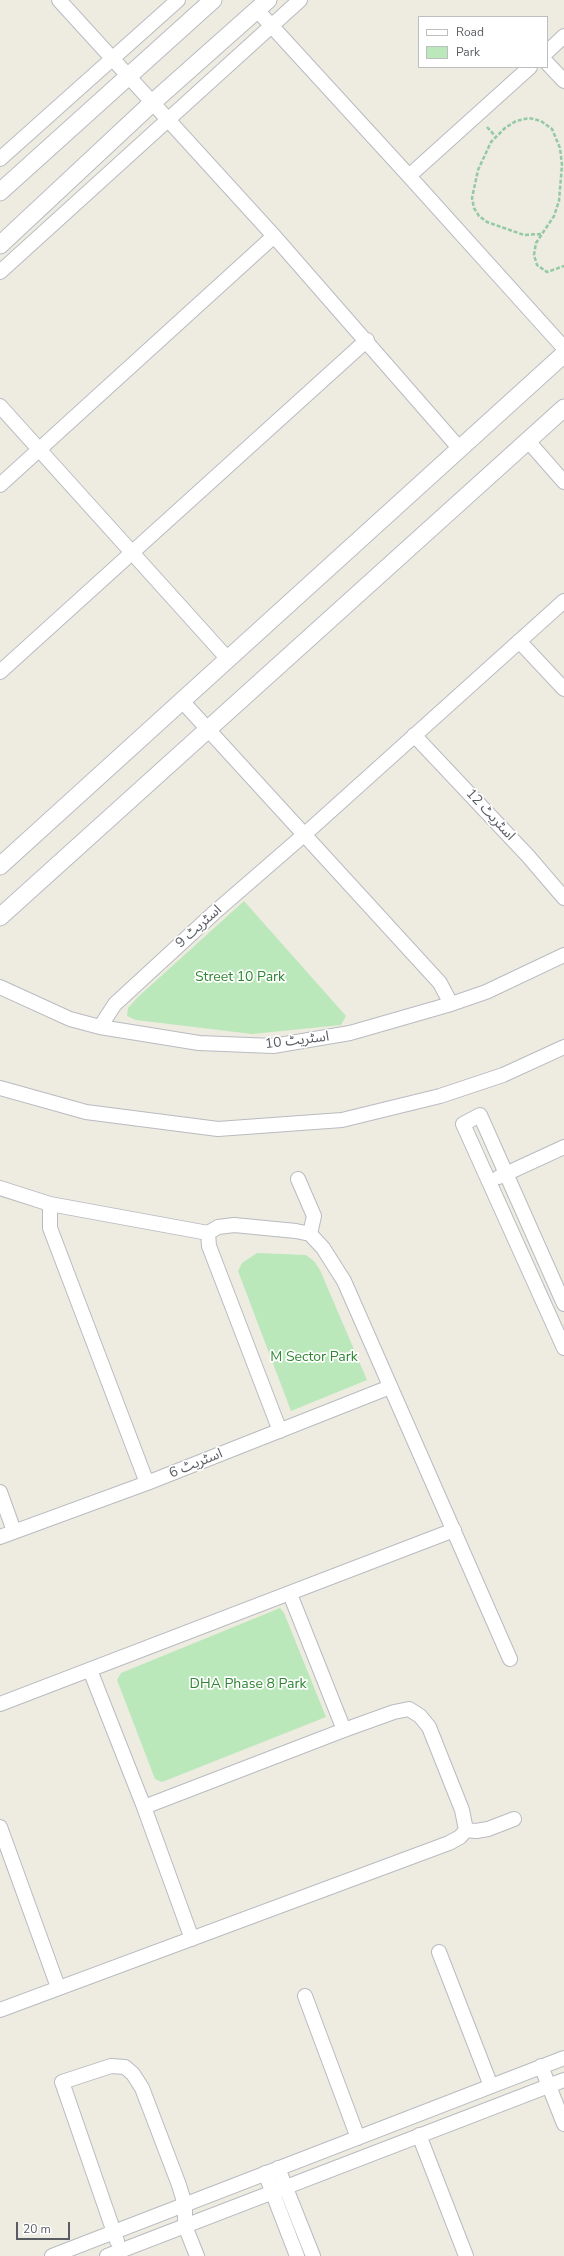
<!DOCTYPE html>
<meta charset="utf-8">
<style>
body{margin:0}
#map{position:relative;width:564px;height:2256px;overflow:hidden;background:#eeebe0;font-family:"Nunito Sans",sans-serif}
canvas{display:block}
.legend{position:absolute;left:418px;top:16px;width:130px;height:52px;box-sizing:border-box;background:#fff;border:1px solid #bdbec1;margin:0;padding:5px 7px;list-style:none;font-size:12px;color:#595d63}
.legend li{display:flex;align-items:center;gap:8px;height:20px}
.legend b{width:20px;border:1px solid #bdbec1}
.scale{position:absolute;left:16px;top:2222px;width:54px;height:18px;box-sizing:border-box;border:2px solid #595d63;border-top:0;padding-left:5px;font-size:12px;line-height:14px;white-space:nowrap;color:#595d63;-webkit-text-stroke:3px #fff;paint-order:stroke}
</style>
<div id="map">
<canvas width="564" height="2256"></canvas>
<ul class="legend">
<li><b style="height:5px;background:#fff"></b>Road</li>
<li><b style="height:11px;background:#bae8ba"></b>Park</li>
</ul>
<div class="scale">20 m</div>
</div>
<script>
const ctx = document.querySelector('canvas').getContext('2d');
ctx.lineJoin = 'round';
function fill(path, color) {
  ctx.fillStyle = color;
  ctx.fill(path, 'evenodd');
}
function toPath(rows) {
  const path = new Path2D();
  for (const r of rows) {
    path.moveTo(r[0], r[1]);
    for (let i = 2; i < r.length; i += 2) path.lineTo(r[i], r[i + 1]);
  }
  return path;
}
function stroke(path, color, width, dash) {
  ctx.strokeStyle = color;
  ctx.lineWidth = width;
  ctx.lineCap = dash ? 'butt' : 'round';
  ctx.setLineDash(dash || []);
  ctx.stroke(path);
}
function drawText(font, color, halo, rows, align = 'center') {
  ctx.font = font + ' "Nunito Sans","Noto Sans Arabic",sans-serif';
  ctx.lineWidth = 3.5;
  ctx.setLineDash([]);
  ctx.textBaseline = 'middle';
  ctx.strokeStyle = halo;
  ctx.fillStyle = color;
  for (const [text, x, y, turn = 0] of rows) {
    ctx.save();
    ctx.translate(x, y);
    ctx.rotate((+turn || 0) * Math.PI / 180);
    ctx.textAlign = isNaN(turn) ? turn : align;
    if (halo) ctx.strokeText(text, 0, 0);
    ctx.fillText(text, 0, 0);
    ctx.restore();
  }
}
const green = toPath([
 [244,901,346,1016,341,1025,252,1034,136,1020,127,1016,128,1008,138,997],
 [257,1253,306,1255,314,1261,320,1270,367,1380,291,1411,238,1271,242,1263],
 [280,1608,284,1613,326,1717,162,1782,155,1779,117,1680,121,1673]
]);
const path = toPath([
 [487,127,496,137],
 [541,234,524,235,487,222,479,216,474,208,472,198,478,170,491,142,505,128,516,121,529,118,541,121,552,129,560,148,562,165,559,201,554,216,536,243,534,255,537,265,547,272,564,266]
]);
const minor = toPath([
 [59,0,274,236,460,449],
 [257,10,409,176,564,348],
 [547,52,564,36],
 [547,63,564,81],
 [0,159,178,0],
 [409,176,530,67],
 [0,272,300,0],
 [0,406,227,658],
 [528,441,564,482],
 [0,485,274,236],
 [519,641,564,689],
 [0,672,367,340],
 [182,701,440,983,451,1004],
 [414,735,528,856,564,898],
 [0,987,70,1019,100,1027,199,1043,273,1046,350,1033,451,1004,486,992,564,955],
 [100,1027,115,1004,215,912,305,834,564,601],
 [0,1088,86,1112,218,1129,342,1120,440,1096,503,1075,564,1047],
 [499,1177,564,1147],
 [298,1179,314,1216,310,1234],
 [0,1188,50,1204,208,1233,218,1227,234,1225,296,1231,310,1234,323,1248,344,1281,510,1659],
 [50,1204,50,1228,147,1483],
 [208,1233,209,1246,280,1431],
 [564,1304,480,1115,463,1124,564,1348],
 [0,1492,14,1531],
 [0,1537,147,1483,390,1387],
 [290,1594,344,1730],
 [90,1670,144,1807,192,1939],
 [0,1704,454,1530],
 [0,1827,58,1987],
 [466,1830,476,1831,488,1829,514,1819],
 [439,1952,491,2086],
 [305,1996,358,2138],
 [0,2010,449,1843,460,1837,466,1830,462,1810,429,1727,420,1716,409,1709,394,1712,344,1730,144,1807],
 [541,2066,564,2124],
 [419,2135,466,2256],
 [278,2168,313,2256],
 [265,2173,297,2256],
 [117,2241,62,2082,111,2066,125,2067,133,2074,142,2088,179,2185,185,2205,185,2226,197,2256],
 [52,2256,564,2058],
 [107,2256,564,2080]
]);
const tertiary = toPath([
 [0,192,213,0],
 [0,245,152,103,268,0],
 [0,866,564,354],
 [0,917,564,408]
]);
const streetNames = [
 ["اسٹریٹ 12",490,815,47],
 ["اسٹریٹ 9",199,927,-42],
 ["اسٹریٹ 10",297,1041,-7],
 ["اسٹریٹ 6",196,1464,-22]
];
const parkNames = [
 ["Street 10 Park",240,978],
 ["M Sector Park",314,1358],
 ["DHA Phase 8 Park",248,1685]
];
fill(green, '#bae8ba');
stroke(minor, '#b8bbc1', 16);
stroke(tertiary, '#b8bbc1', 19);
stroke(path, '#93c9a3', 2.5, [4, 2]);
stroke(minor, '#fff', 14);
stroke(tertiary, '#fff', 17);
drawText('14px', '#595d63', '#fff', streetNames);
drawText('14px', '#2e8632', '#fff', parkNames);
</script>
